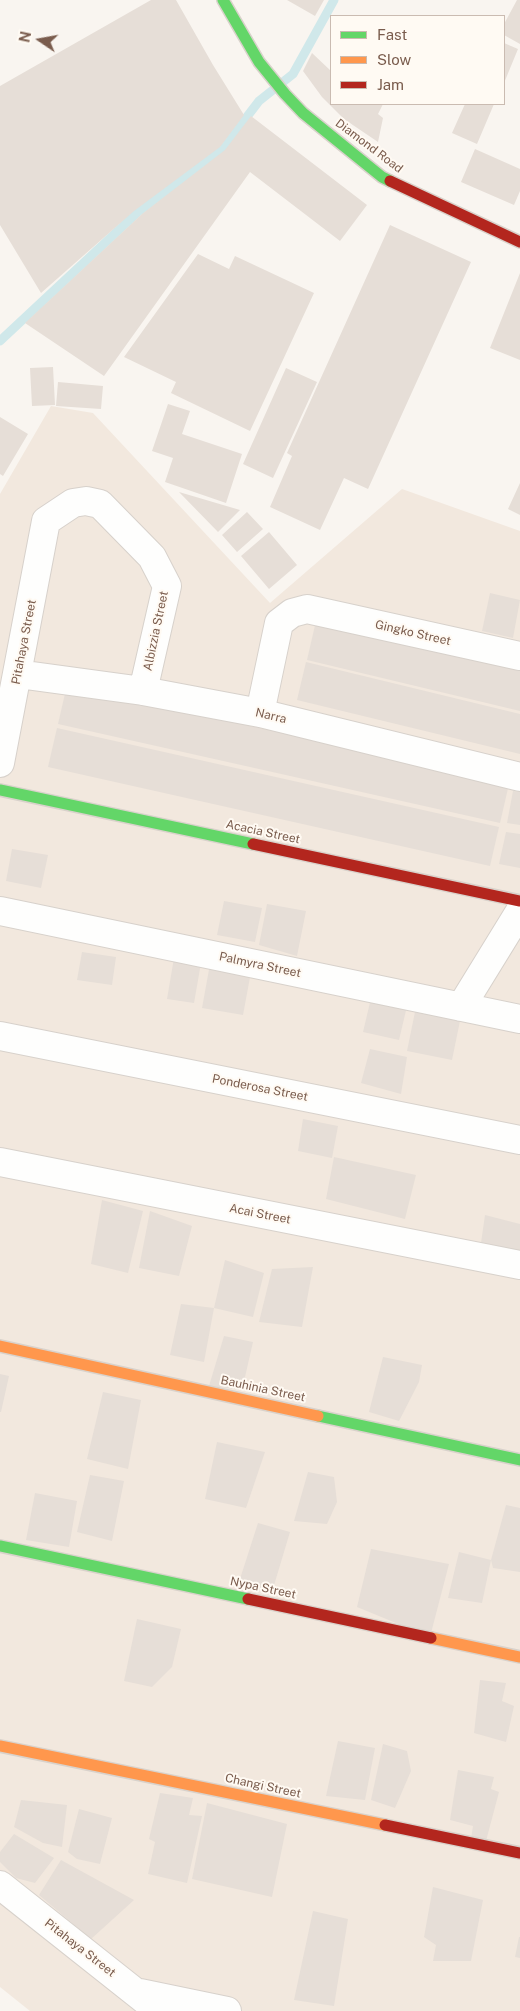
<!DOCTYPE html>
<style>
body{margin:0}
#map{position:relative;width:520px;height:2011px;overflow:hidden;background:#f9f5f0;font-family:"Public Sans",sans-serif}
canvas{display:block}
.legend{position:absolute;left:330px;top:15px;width:175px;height:90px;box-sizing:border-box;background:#fffaf3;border:1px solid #cabbb1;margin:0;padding:6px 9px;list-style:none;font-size:15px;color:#7a5c4d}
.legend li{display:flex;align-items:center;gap:10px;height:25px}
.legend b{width:25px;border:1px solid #cabbb1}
.north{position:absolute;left:15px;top:15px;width:50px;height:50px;-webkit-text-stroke:4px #fffaf3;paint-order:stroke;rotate:282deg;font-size:14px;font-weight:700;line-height:20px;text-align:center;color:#7a5c4d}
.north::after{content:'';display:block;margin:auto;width:18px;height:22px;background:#7a5c4d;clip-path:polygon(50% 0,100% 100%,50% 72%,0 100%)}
</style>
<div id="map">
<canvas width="520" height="2011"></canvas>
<ul class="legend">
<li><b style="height:6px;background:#63d668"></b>Fast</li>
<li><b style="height:6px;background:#ff974d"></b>Slow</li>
<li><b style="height:6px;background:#b3261e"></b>Jam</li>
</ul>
<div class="north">N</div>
</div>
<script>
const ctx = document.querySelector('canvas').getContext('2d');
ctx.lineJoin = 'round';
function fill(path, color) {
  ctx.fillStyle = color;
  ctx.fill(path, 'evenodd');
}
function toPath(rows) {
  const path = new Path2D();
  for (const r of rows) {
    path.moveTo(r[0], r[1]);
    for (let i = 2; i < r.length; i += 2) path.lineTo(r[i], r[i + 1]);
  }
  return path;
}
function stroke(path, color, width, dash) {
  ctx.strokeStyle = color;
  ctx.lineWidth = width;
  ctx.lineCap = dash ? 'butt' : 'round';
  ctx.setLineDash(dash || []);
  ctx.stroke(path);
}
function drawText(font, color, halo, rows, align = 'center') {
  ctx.font = font + ' "Public Sans",sans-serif';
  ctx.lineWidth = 4;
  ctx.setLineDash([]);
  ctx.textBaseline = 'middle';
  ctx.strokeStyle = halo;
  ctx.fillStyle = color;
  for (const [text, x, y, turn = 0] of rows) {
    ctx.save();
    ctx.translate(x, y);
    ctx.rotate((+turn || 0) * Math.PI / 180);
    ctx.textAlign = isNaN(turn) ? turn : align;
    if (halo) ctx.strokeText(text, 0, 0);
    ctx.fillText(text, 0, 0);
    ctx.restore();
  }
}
const residential = toPath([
 [51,406,93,413,270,603,402,489,520,531,520,2011,30,2011,0,1987,0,494]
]);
const stream = toPath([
 [0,341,138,212,223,148,259,101,293,74,334,0]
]);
const building = toPath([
 [151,0,176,0,213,65,244,115,220,147,134,211,41,293,0,225,0,86],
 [287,0,324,0,315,16],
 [517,0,520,0,520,44,504,35,504,24],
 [504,43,518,49,504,83],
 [312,53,331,71,331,104,383,104,378,114,383,118,378,142,344,119,322,97,303,71],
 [465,104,494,104,477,144,452,133],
 [251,116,367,205,340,241,250,172,104,376,25,323,142,214,225,150],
 [475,149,520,169,520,191,514,205,461,182],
 [390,225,471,262,368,489,344,478,320,530,270,507,292,456,287,453],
 [198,254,229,269,235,256,314,293,250,431,171,393,176,382,124,357],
 [520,273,520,360,490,348],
 [53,367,55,405,32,406,30,368],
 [286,368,317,382,273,478,243,464],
 [58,382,103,386,101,409,56,406],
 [168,404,190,411,182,434,242,454,226,503,165,482,173,458,152,451],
 [0,417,28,434,3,476,0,474],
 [520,483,520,515,508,509],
 [179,492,240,510,218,532],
 [247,512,263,529,237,552,222,535],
 [269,532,297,565,269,589,241,556],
 [490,593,520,600,513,638,482,631],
 [316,621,520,671,520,711,307,660],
 [306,662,520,714,520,754,297,700],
 [67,685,509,784,500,823,58,724],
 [57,728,499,827,490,866,48,767],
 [513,791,520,792,520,825,507,823],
 [506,832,520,834,520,868,499,864],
 [12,849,48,855,41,888,6,881],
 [224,901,262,908,255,942,217,935],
 [267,904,306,911,297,956,259,945],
 [82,952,116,957,112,985,77,980],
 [174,958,201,963,194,1003,167,999],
 [210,964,251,972,243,1015,202,1008],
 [372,994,408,1002,399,1040,363,1032],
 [416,1007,461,1016,452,1060,407,1051],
 [370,1049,407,1057,401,1094,361,1083],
 [303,1119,338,1126,332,1158,298,1151],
 [334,1157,416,1175,405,1219,326,1199],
 [102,1200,143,1211,128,1273,91,1264],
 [150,1211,192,1226,179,1276,139,1268],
 [485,1215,520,1224,520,1251,480,1250],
 [225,1260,264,1273,253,1317,214,1308],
 [313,1267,302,1327,259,1322,272,1269],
 [181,1304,214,1308,204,1362,170,1355],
 [224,1336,253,1342,242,1390,209,1386],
 [383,1357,422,1365,419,1382,399,1421,369,1412],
 [0,1374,9,1376,1,1412,0,1412],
 [103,1392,141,1400,128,1469,87,1459],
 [217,1442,265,1452,246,1508,205,1499],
 [308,1472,334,1477,337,1502,327,1524,294,1521],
 [90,1475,124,1481,112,1541,77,1532],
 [35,1493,77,1501,69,1547,26,1540],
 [506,1505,520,1508,520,1572,493,1568,491,1560,482,1603,448,1598,459,1552,491,1560],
 [258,1523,290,1532,272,1592,239,1582],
 [371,1549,449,1564,430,1637,357,1607],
 [137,1619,181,1629,172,1667,152,1687,124,1681],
 [480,1680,506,1683,502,1701,514,1706,506,1742,474,1733],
 [338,1741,375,1748,365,1800,326,1796],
 [383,1744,407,1751,411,1771,395,1808,371,1800],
 [458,1770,494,1777,491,1789,499,1792,486,1841,471,1839,473,1826,450,1820],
 [160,1793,193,1798,189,1815,202,1816,187,1883,148,1874,155,1842,149,1839],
 [21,1800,67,1805,62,1847,43,1843,14,1827],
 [207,1803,287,1824,272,1897,192,1879],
 [79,1809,112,1818,100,1864,77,1859,68,1852],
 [14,1834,54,1858,35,1883,16,1878,0,1862,0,1852],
 [61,1860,134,1900,91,1939,39,1895],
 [433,1887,483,1900,471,1961,433,1961,436,1945,424,1937],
 [313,1911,348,1919,334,2006,294,2000],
 [519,1937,520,1937,520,1958,515,1957]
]);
const street = toPath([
 [18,674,143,691,260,713,520,777],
 [260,713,279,623,292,613,307,609,520,656],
 [0,763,46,521,73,503,86,501,100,504,152,557,167,586,143,691],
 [0,911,520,1019],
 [461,1007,520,911],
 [0,1036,520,1140],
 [0,1162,520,1265],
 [0,1885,159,2011],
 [140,1993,227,2011]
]);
const fast = toPath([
 [223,0,259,62,285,94,303,113,382,177,390,181],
 [0,790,253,844],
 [318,1416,520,1460],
 [0,1546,248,1599]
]);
const slow = toPath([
 [0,1346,318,1416],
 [431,1638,520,1657],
 [0,1746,385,1825]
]);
const jam = toPath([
 [390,181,520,242],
 [253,844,520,901],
 [248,1599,431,1638],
 [385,1825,520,1853]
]);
const streetNames = [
 ["Diamond Road",369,146,37],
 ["Albizzia Street",156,631,-78],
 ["Gingko Street",413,633,13],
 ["Pitahaya Street",24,642,-79],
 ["Narra",271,716,13],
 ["Acacia Street",263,832,12],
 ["Palmyra Street",260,965,12],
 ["Ponderosa Street",260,1088,11],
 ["Acai Street",260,1214,11],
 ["Bauhinia Street",263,1389,12],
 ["Nypa Street",263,1588,12],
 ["Changi Street",263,1786,12],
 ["Pitahaya Street",80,1948,38]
];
fill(residential, '#f2e8de');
stroke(stream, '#d0e8ea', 9);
fill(building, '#e6ded7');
stroke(street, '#d7d1cb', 30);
stroke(fast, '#d9d2cb', 14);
stroke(slow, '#d9d2cb', 14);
stroke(jam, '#d9d2cb', 14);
stroke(street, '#fefefd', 28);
stroke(fast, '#63d668', 11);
stroke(slow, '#ff974d', 11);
stroke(jam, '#b3261e', 11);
drawText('12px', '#7a5c4d', '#fffaf3', streetNames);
</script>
